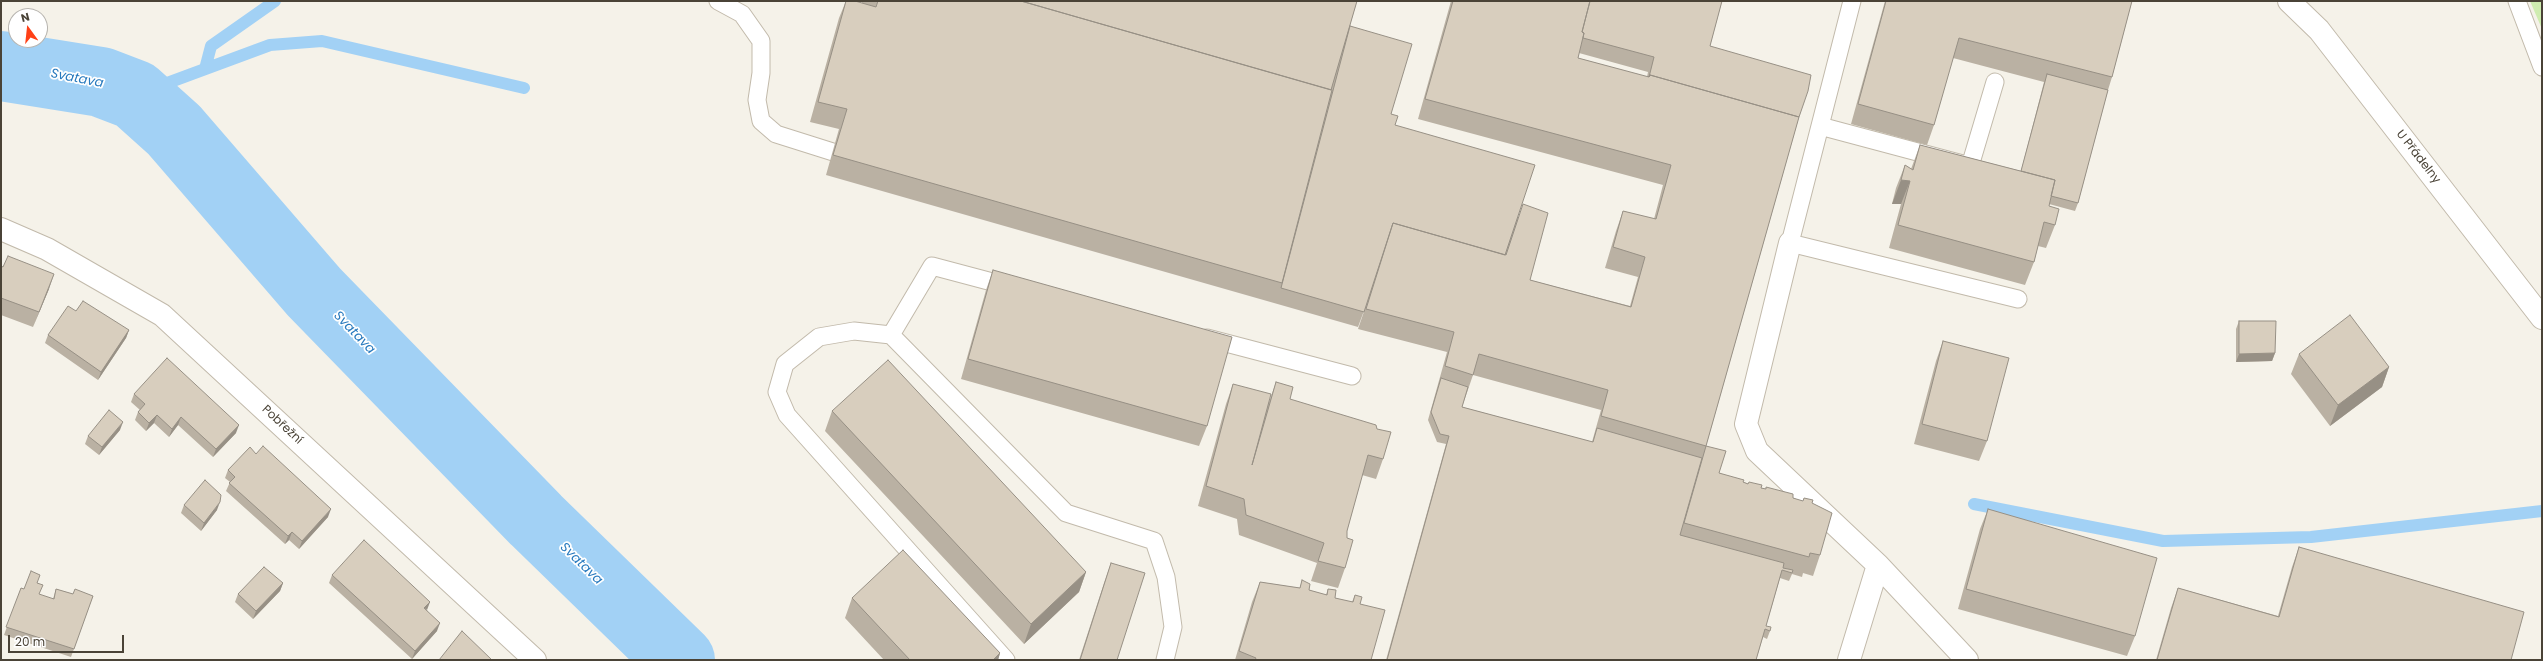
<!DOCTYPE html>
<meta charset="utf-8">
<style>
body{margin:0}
#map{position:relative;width:2543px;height:661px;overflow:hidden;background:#f5f2e9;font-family:Poppins,sans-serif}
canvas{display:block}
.frame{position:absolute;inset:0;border:2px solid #4a4337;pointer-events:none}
.north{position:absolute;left:8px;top:8px;width:40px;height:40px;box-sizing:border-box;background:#fff;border:1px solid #b7b4af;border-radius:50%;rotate:345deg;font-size:11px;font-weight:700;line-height:16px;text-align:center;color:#4a4337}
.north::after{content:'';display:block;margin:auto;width:14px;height:18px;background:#ff4017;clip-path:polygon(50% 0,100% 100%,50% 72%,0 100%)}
.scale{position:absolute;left:8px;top:635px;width:116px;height:18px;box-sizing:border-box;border:2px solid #4a4337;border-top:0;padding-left:5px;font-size:12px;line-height:14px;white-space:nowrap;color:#4a4337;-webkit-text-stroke:3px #fff;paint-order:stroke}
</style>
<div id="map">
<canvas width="2543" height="661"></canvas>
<div class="frame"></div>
<div class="north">N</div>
<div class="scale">20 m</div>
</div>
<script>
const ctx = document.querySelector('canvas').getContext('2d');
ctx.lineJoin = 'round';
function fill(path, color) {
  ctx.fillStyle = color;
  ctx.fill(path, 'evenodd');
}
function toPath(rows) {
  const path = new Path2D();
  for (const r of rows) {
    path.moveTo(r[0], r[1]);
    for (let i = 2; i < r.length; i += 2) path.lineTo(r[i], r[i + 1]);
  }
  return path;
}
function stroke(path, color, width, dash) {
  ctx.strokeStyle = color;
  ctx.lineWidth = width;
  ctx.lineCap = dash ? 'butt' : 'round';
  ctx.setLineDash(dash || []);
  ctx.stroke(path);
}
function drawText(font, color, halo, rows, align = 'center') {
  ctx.font = font + ' Poppins,sans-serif';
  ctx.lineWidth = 3.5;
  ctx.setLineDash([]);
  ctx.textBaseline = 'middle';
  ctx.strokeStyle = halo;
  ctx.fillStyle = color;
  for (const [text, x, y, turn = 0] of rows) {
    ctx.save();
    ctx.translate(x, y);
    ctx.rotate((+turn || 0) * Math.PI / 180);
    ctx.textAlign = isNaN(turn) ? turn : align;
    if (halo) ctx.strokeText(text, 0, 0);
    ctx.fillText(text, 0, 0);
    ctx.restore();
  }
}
const green = toPath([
 [2530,1,2542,1,2542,29]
]);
const stream = toPath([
 [205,69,211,46,275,1],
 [135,95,270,45,322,41,524,88],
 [1974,504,2163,541,2311,537,2542,511]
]);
const river = toPath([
 [1,66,101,82,135,95,174,130,314,292,536,520,680,660]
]);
const lane = toPath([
 [718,1,742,14,761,41,761,73,757,100,761,121,776,134,833,152],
 [1852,1,1790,243,2018,299],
 [2517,1,2542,67],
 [1820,126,1970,166,1995,82],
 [891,335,932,266,1011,287],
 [1207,338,1352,376],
 [1006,660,787,415,777,392,785,364,819,337,854,331,891,335,1066,513,1154,541,1166,577,1173,627,1165,660]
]);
const street = toPath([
 [2289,1,2319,30,2542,318],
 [1,229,47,249,162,315,535,660],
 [1790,243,1746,424,1757,451,1878,565,1967,660],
 [1849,660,1878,565]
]);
const wall = toPath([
 [846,1,862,3,862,1,1357,1,1348,32,1391,114,1395,125,1518,218,1530,280,1630,306,1638,277,1605,268,1616,231,1623,211,1654,219,1663,185,1418,119,1451,1,1722,1,1710,46,1799,117,1706,446,1719,473,1743,482,1802,501,1812,503,1820,555,1813,576,1803,573,1802,577,1792,574,1789,581,1780,578,1766,626,1770,631,1767,639,1763,637,1756,660,1386,660,1446,444,1437,442,1428,420,1447,352,1358,329,1369,297,1358,327,826,175,839,129,810,122,839,18],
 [1579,53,1648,72,1647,77,1578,58],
 [1473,375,1601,410,1592,442,1462,407],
 [1885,1,2132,1,2112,77,2108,90,2078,203,2075,211,2049,204,2049,206,2055,225,2046,248,2038,246,2034,262,2025,285,1889,248,1901,204,1892,204,1896,188,1905,165,1911,169,1920,145,2021,171,2044,82,1953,58,1934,125,1927,145,1851,124],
 [1,266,49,289,33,327,1,315],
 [993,270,1207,426,1199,446,961,379,986,290],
 [76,311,129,330,126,338,98,380,45,343,48,335],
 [2239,321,2275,353,2272,361,2236,362,2236,329],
 [1943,341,1987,441,1979,461,1914,444,1936,361],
 [2299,354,2389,367,2382,387,2330,426,2291,374],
 [1276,382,1290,399,1383,459,1376,479,1362,475,1347,531,1345,568,1338,588,1311,581,1317,563,1239,535,1237,519,1198,506,1226,404,1233,384,1269,402],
 [134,394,236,433,213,457,178,425,169,437,154,423,146,431,135,420,138,412,140,410,131,402],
 [832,411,1086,572,1079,592,1024,644,825,431],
 [120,430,99,455,85,444,88,436],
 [228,470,328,517,299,549,289,540,285,544,226,491,230,482,225,478],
 [184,505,217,510,201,531,181,513],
 [1988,509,2135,636,2127,656,1958,609,1980,529],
 [2299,547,2511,660,2156,660,2171,608,2178,588,2278,616,2292,567],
 [1111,563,1117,660,1079,660,1104,583],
 [332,575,427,610,437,631,412,659,329,583],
 [1302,580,1309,590,1326,595,1328,589,1335,598,1352,602,1355,595,1360,604,1371,660,1235,660,1252,602,1260,582,1300,588],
 [37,583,39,595,53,599,56,589,73,594,93,596,71,657,4,635,21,588,24,589],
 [283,583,280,591,253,619,235,602,238,594],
 [852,598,1000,653,998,660,884,660,845,618]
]);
const shadedWall = toPath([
 [1901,180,1910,181,1901,204,1892,204],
 [54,274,49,289,33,327,39,312],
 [129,330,126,338,98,380,101,372],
 [2275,353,2272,361,2236,362,2239,354],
 [2389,367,2382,387,2330,426,2338,405],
 [157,415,154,423,146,431,149,423],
 [181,417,178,425,169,437,172,429],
 [123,422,120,430,99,455,102,447],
 [239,425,236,433,213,457,216,449],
 [220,502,217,510,201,531,204,523],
 [331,509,328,517,299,549,302,541],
 [292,532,289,540,285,544,288,536],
 [1086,572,1079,592,1024,644,1031,624],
 [283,583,280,591,253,619,256,611],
 [430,602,427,610,424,608],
 [440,623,437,631,412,659,415,651],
 [1000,653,998,660,993,660]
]);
const building = toPath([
 [846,1,855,1,876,7,878,1,1021,1,1332,90,1282,283,833,155,847,109,818,102,846,1],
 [1021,1,1357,1,1331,90,1021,1],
 [1453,1,1590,1,1582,32,1584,33,1578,58,1649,77,1650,75,1799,117,1706,446,1726,451,1719,473,1744,480,1743,482,1748,484,1749,482,1762,485,1761,488,1766,489,1766,487,1793,494,1793,498,1803,501,1804,498,1813,500,1812,503,1832,513,1820,555,1810,553,1809,557,1684,523,1706,446,1601,416,1608,390,1479,354,1473,375,1445,366,1454,332,1366,309,1393,223,1506,255,1523,204,1548,213,1530,280,1631,307,1645,257,1613,247,1623,211,1656,219,1671,165,1425,99,1453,1],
 [1590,1,1722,1,1710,46,1811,75,1808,91,1799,117,1650,75,1649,77,1654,57,1583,38,1584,33,1582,32,1590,1],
 [1886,1,2132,1,2112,77,1959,38,1934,125,1858,104,1886,1],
 [1350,26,1412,44,1391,114,1398,116,1395,125,1535,165,1505,255,1393,223,1364,312,1281,288,1350,26],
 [2047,74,2108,90,2078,203,2051,196,2055,180,2021,171,2047,74],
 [1920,145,2055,180,2049,206,2059,209,2055,225,2044,222,2034,262,1898,225,1910,181,1901,180,1905,165,1913,170,1920,145],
 [8,256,54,274,39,312,1,298,1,266,3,267,8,256],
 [993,270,1232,337,1207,426,968,359,993,270],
 [83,301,129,330,101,372,48,335,68,306,76,311,83,301],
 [2350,315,2389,367,2338,405,2299,354,2350,315],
 [2239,321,2276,321,2275,353,2239,354,2239,321],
 [1943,341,2009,358,1987,441,1922,424,1943,341],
 [167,358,239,425,216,449,181,417,172,429,157,415,149,423,138,412,145,404,134,394,167,358],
 [888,360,1086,572,1031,624,832,411,888,360],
 [1441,378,1468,387,1462,407,1593,442,1597,428,1702,458,1680,535,1784,563,1783,568,1793,570,1792,573,1782,570,1766,626,1771,627,1770,631,1765,629,1756,660,1387,660,1449,436,1440,434,1431,412,1441,378],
 [1276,382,1293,387,1290,399,1376,425,1377,429,1391,432,1383,459,1368,455,1347,531,1347,538,1353,540,1345,568,1318,561,1324,543,1246,515,1244,499,1206,486,1233,384,1271,394,1252,465,1276,382],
 [109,410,123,422,102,447,88,436,109,410],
 [263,446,331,509,302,541,292,532,288,536,229,483,235,477,228,470,250,447,256,454,263,446],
 [205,480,221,495,220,502,204,523,184,505,205,480],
 [1988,509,2157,558,2135,636,1966,589,1988,509],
 [364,540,430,602,424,608,440,623,415,651,332,575,364,540],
 [2299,547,2524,612,2511,660,2157,660,2178,588,2279,617,2299,547],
 [903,550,1000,653,993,660,910,660,852,598,903,550],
 [1111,563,1145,573,1117,660,1080,660,1111,563],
 [264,567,283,583,256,611,238,594,264,567],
 [31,571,40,575,37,583,43,585,39,594,54,599,56,589,73,594,75,589,93,596,74,649,6,627,21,588,24,589,31,571],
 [1302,580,1310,584,1309,590,1327,595,1328,589,1336,590,1335,598,1353,602,1355,595,1362,597,1360,604,1385,610,1371,660,1255,660,1256,658,1239,651,1260,582,1300,588,1302,580],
 [462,631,492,660,439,660,462,631]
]);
const streetNames = [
 ["U Přádelny",2418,157,52],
 ["Pobřežní",282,425,43]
];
const waterNames = [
 ["Svatava",77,79,11],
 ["Svatava",354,333,46],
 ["Svatava",581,564,44]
];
fill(green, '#cfecb0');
stroke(stream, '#a2d1f5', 12);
stroke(river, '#a2d1f5', 70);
stroke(lane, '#c2baab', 19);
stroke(street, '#c2baab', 24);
stroke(lane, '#fff', 17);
stroke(street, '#fff', 22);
fill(wall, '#bab1a3');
fill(shadedWall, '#979085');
fill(building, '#d8cebe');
stroke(building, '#979085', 1);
drawText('12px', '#4a4337', '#fff', streetNames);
drawText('italic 13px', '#287abe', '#fff', waterNames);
</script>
